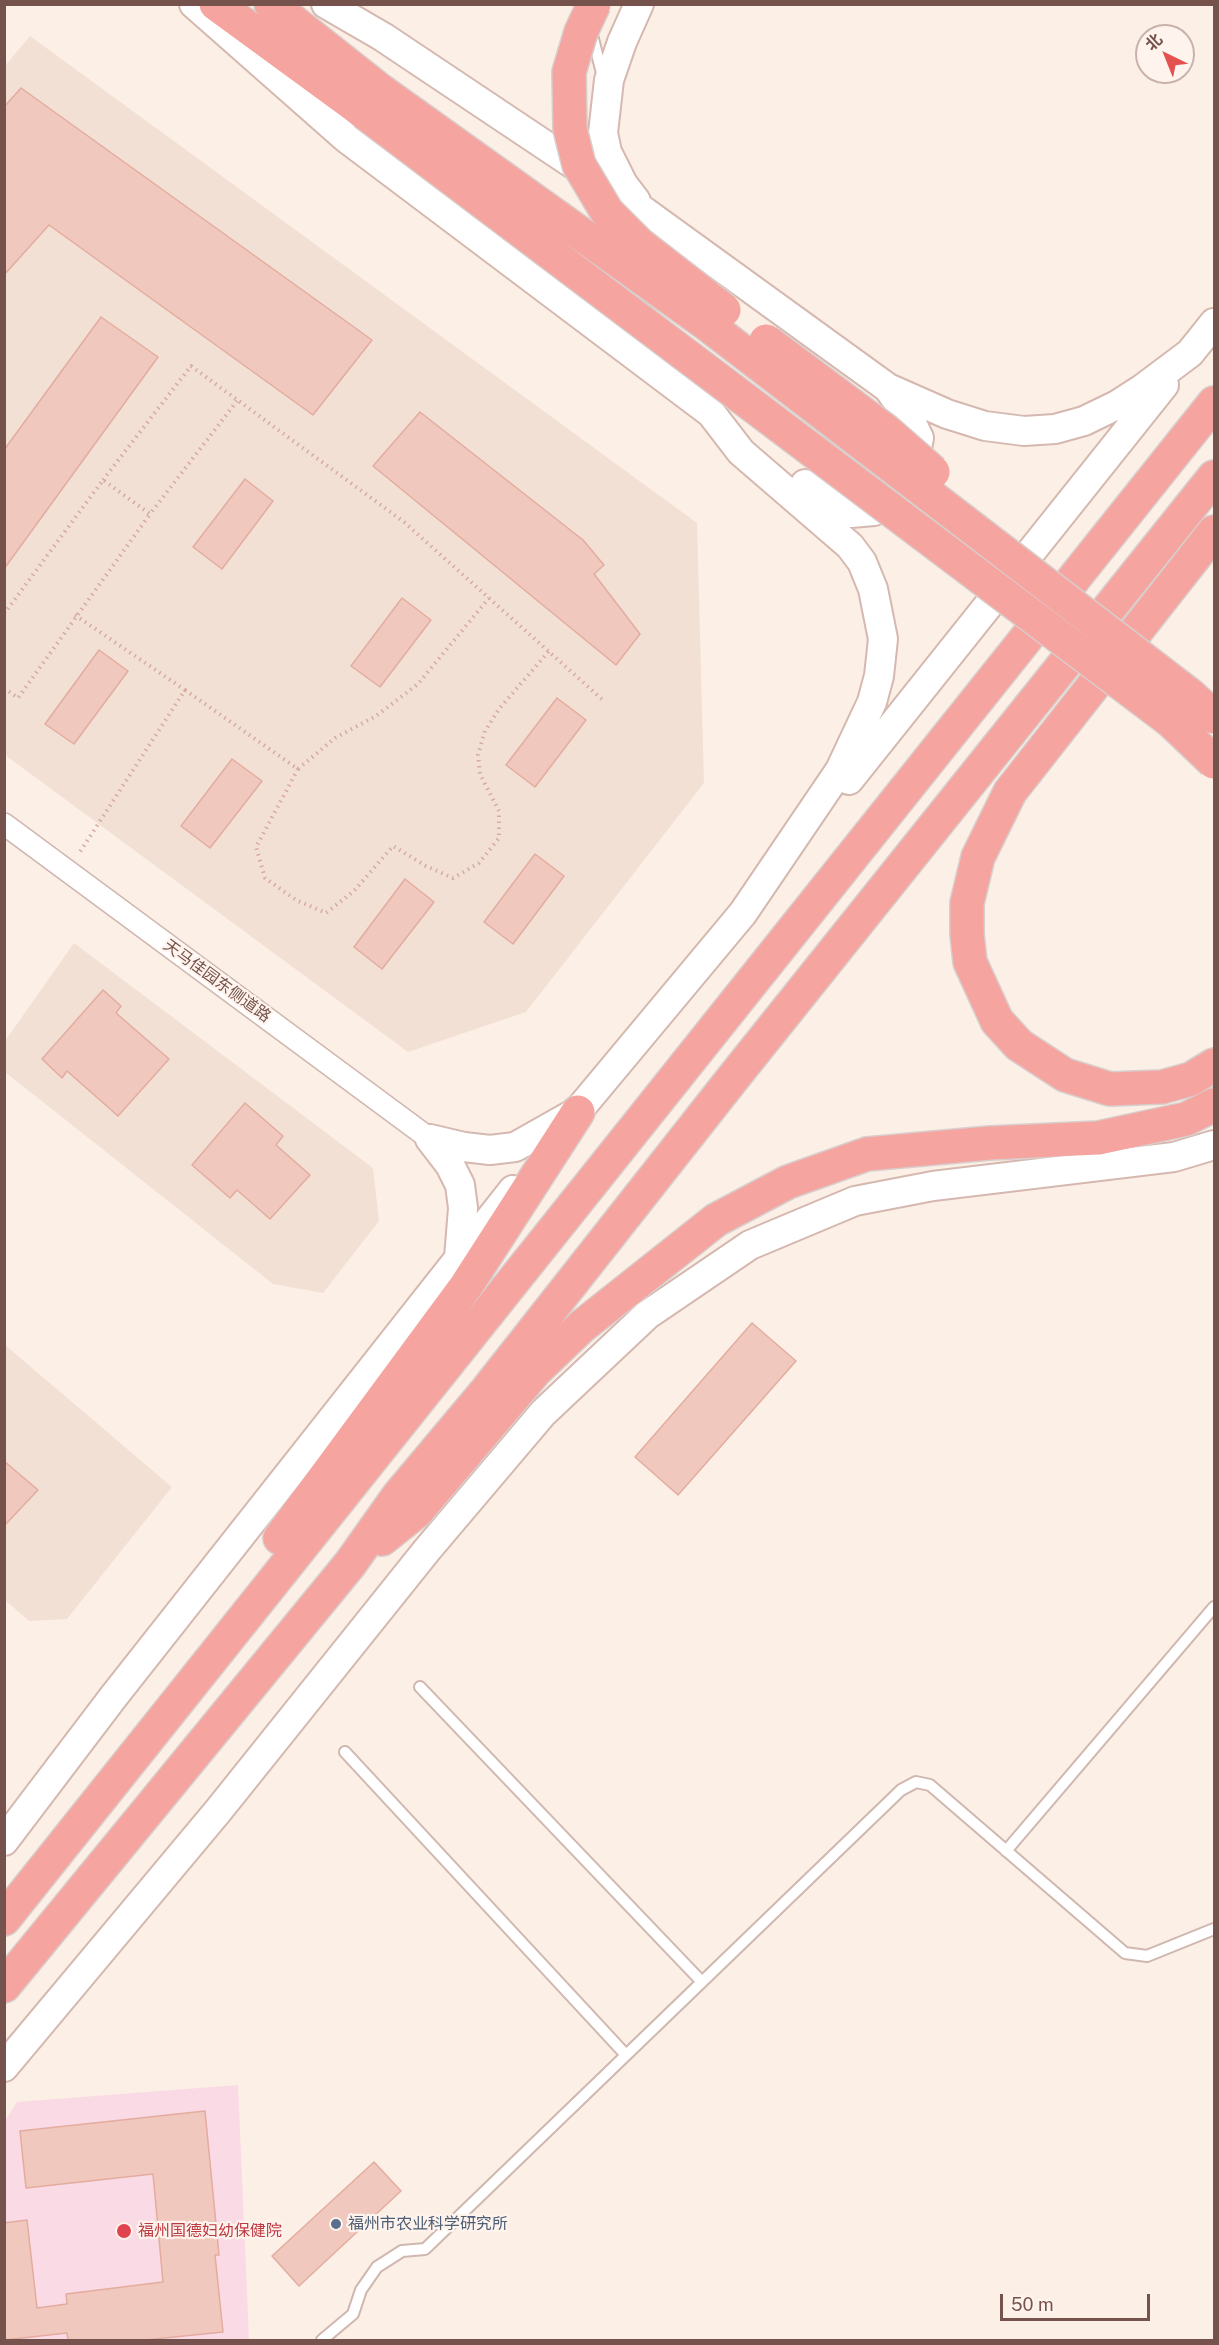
<!DOCTYPE html>
<meta charset="utf-8">
<style>
body{margin:0}
#map{position:relative;width:1219px;height:2345px;overflow:hidden;background:#fcefe6;font-family:"Public Sans","Noto Sans SC",sans-serif}
canvas{display:block}
.frame{position:absolute;inset:0;border:6px solid #75524b;pointer-events:none}
.north{position:absolute;left:1135px;top:24px;width:60px;height:60px;box-sizing:border-box;background:#fff4ed;border:2px solid #c8b3ac;border-radius:50%;rotate:317deg;font-size:16px;font-weight:700;line-height:24px;text-align:center;color:#75524b}
.north::after{content:'';display:block;margin:auto;width:21px;height:27px;background:#e3524e;clip-path:polygon(50% 0,100% 100%,50% 72%,0 100%)}
.scale{position:absolute;left:1000px;top:2294px;width:150px;height:27px;box-sizing:border-box;border:3px solid #75524b;border-top:0;padding-left:8px;font-size:18px;line-height:21px;white-space:nowrap;color:#75524b;-webkit-text-stroke:4px #fff4ed;paint-order:stroke}
</style>
<div id="map">
<canvas width="1219" height="2345"></canvas>
<div class="frame"></div>
<div class="north">北</div>
<div class="scale">50 m</div>
</div>
<script>
const ctx = document.querySelector('canvas').getContext('2d');
ctx.lineJoin = 'round';
function fill(path, color) {
  ctx.fillStyle = color;
  ctx.fill(path, 'evenodd');
}
function toPath(rows) {
  const path = new Path2D();
  for (const r of rows) {
    path.moveTo(r[0], r[1]);
    for (let i = 2; i < r.length; i += 2) path.lineTo(r[i], r[i + 1]);
  }
  return path;
}
function stroke(path, color, width, dash) {
  ctx.strokeStyle = color;
  ctx.lineWidth = width;
  ctx.lineCap = dash ? 'butt' : 'round';
  ctx.setLineDash(dash || []);
  ctx.stroke(path);
}
function drawText(font, color, halo, rows, align = 'center') {
  ctx.font = font + ' "Public Sans","Noto Sans SC",sans-serif';
  ctx.lineWidth = 4.5;
  ctx.setLineDash([]);
  ctx.textBaseline = 'middle';
  ctx.strokeStyle = halo;
  ctx.fillStyle = color;
  for (const [text, x, y, turn = 0] of rows) {
    ctx.save();
    ctx.translate(x, y);
    ctx.rotate((+turn || 0) * Math.PI / 180);
    ctx.textAlign = isNaN(turn) ? turn : align;
    if (halo) ctx.strokeText(text, 0, 0);
    ctx.fillText(text, 0, 0);
    ctx.restore();
  }
}
const residential = toPath([
 [30,36,697,523,704,783,526,1012,408,1052,5,755,4,67],
 [74,943,373,1168,379,1221,323,1293,273,1284,5,1072,5,1041],
 [5,1345,172,1487,67,1619,29,1621,5,1600]
]);
const medical = toPath([
 [238,2085,249,2340,5,2340,5,2121,17,2102]
]);
const building = toPath([
 [21,88,372,340,313,415,49,225,4,275,4,107,21,88],
 [101,317,158,357,4,569,4,450,101,317],
 [420,412,583,540,604,565,594,574,640,634,616,665,373,466,420,412],
 [245,479,273,501,222,569,193,547,245,479],
 [402,598,431,620,380,687,351,666,402,598],
 [99,650,128,671,74,744,45,724,99,650],
 [557,698,586,720,535,787,506,765,557,698],
 [232,759,262,781,210,848,181,826,232,759],
 [535,854,564,876,513,944,484,922,535,854],
 [405,879,434,902,382,969,354,947,405,879],
 [103,990,121,1006,116,1013,169,1059,118,1116,67,1071,62,1078,42,1059,103,990],
 [245,1103,283,1136,276,1145,310,1175,270,1219,237,1190,230,1198,192,1165,245,1103],
 [752,1323,796,1361,678,1495,635,1457,752,1323],
 [4,1461,38,1490,4,1526,4,1461],
 [205,2111,219,2255,215,2255,223,2332,145,2340,68,2340,67,2333,4,2340,4,2223,27,2220,37,2308,67,2304,66,2294,163,2282,153,2174,26,2188,20,2131,205,2111],
 [374,2162,401,2191,299,2286,272,2256,374,2162]
]);
const path = toPath([
 [103,480,191,366,404,522,604,701],
 [4,614,103,480,150,514,237,401],
 [75,615,185,690,78,855],
 [4,688,18,698,150,514],
 [185,690,298,769,335,738,376,716,418,684,489,598],
 [298,769,256,847,265,878,296,900,326,913,354,891,393,846,426,866,453,878,479,863,499,838,499,811,480,774,478,755,485,731,499,709,549,651]
]);
const lane = toPath([
 [591,31,603,77],
 [420,1687,702,1982],
 [345,1752,626,2055],
 [1006,1851,1214,1607],
 [322,2340,353,2314,361,2290,377,2267,402,2251,425,2249,901,1790,916,1782,930,1785,1125,1953,1147,1956,1214,1929]
]);
const street = toPath([
 [4,824,430,1139]
]);
const secondary = toPath([
 [194,4,346,138,711,413,741,452,850,546,862,562,873,589,883,639,879,676,872,702,840,770,743,913,563,1129],
 [326,4,383,37,645,212,888,388,947,414,985,426,1024,431,1055,429,1084,421,1117,405,1142,389,1190,353,1214,323],
 [636,201,623,184,607,152,603,133,609,80,622,42,639,4],
 [805,484,838,509,851,513,874,511,895,495,913,468,919,438,909,417,888,388],
 [849,780,1164,385],
 [430,1139,464,1147,490,1150,515,1147,577,1112],
 [430,1139,450,1165,460,1185,463,1208,459,1258],
 [4,1841,114,1696,513,1190],
 [4,2067,218,1811,427,1550,543,1413,647,1315,750,1245,855,1201,933,1186,1174,1157,1214,1145]
]);
const highway = toPath([
 [216,4,365,113],
 [271,4,381,91],
 [1214,532,1010,792,978,857,967,903,967,934,970,962,997,1021,1019,1045,1065,1075,1110,1089,1162,1087,1191,1079,1214,1065],
 [280,1538,466,1286,578,1112],
 [382,1539,417,1511,536,1370,581,1327,716,1220,788,1182,867,1154,990,1143,1098,1138,1186,1119,1214,1105],
 [4,1919,1214,403],
 [4,1986,350,1564,399,1495,488,1389,733,1078,1214,477]
]);
const highwayBridge = toPath([
 [594,4,581,32,569,72,570,129,579,165,607,212,639,244,724,310],
 [381,91,704,322,1190,695,1214,717],
 [365,113,1171,721,1214,762],
 [766,341,886,431,933,472]
]);
const markers = [
 [336,2224,6,"#5c6f8a"],
 [124,2231,8,"#e0444e"]
];
const streetNames = [
 ["天马佳园东侧道路",217,981,36]
];
const serviceNames = [
 ["福州市农业科学研究所",348,2224]
];
const healthNames = [
 ["福州国德妇幼保健院",138,2231]
];
fill(residential, '#f3e0d5');
fill(medical, '#fadae4');
fill(building, '#f1c8be');
stroke(building, '#e3ac9f', 1.5);
stroke(lane, '#d0b7af', 14);
stroke(street, '#d0b7af', 24);
stroke(secondary, '#d5b8af', 32);
stroke(highway, '#d8cfcd', 36);
stroke(path, '#d6aba1', 4, [1.5, 4.5]);
stroke(lane, '#fff', 10);
stroke(street, '#fff', 21);
stroke(secondary, '#fff', 28);
stroke(highway, '#f5a49f', 33);
stroke(highwayBridge, '#d8cfcd', 36, []);
stroke(highwayBridge, '#f5a49f', 33);
for (const [x, y, r, color] of markers) {
  const dot = new Path2D();
  dot.arc(x, y, r, 0, 2 * Math.PI);
  ctx.fillStyle = color;
  ctx.fill(dot);
  stroke(dot, '#fff4ed', 2);
}
drawText('16px', '#75524b', '#fff4ed', streetNames);
drawText('16px', '#4e5e75', '#fff4ed', serviceNames, 'left');
drawText('16px', '#be3a42', '#fff4ed', healthNames, 'left');
</script>
